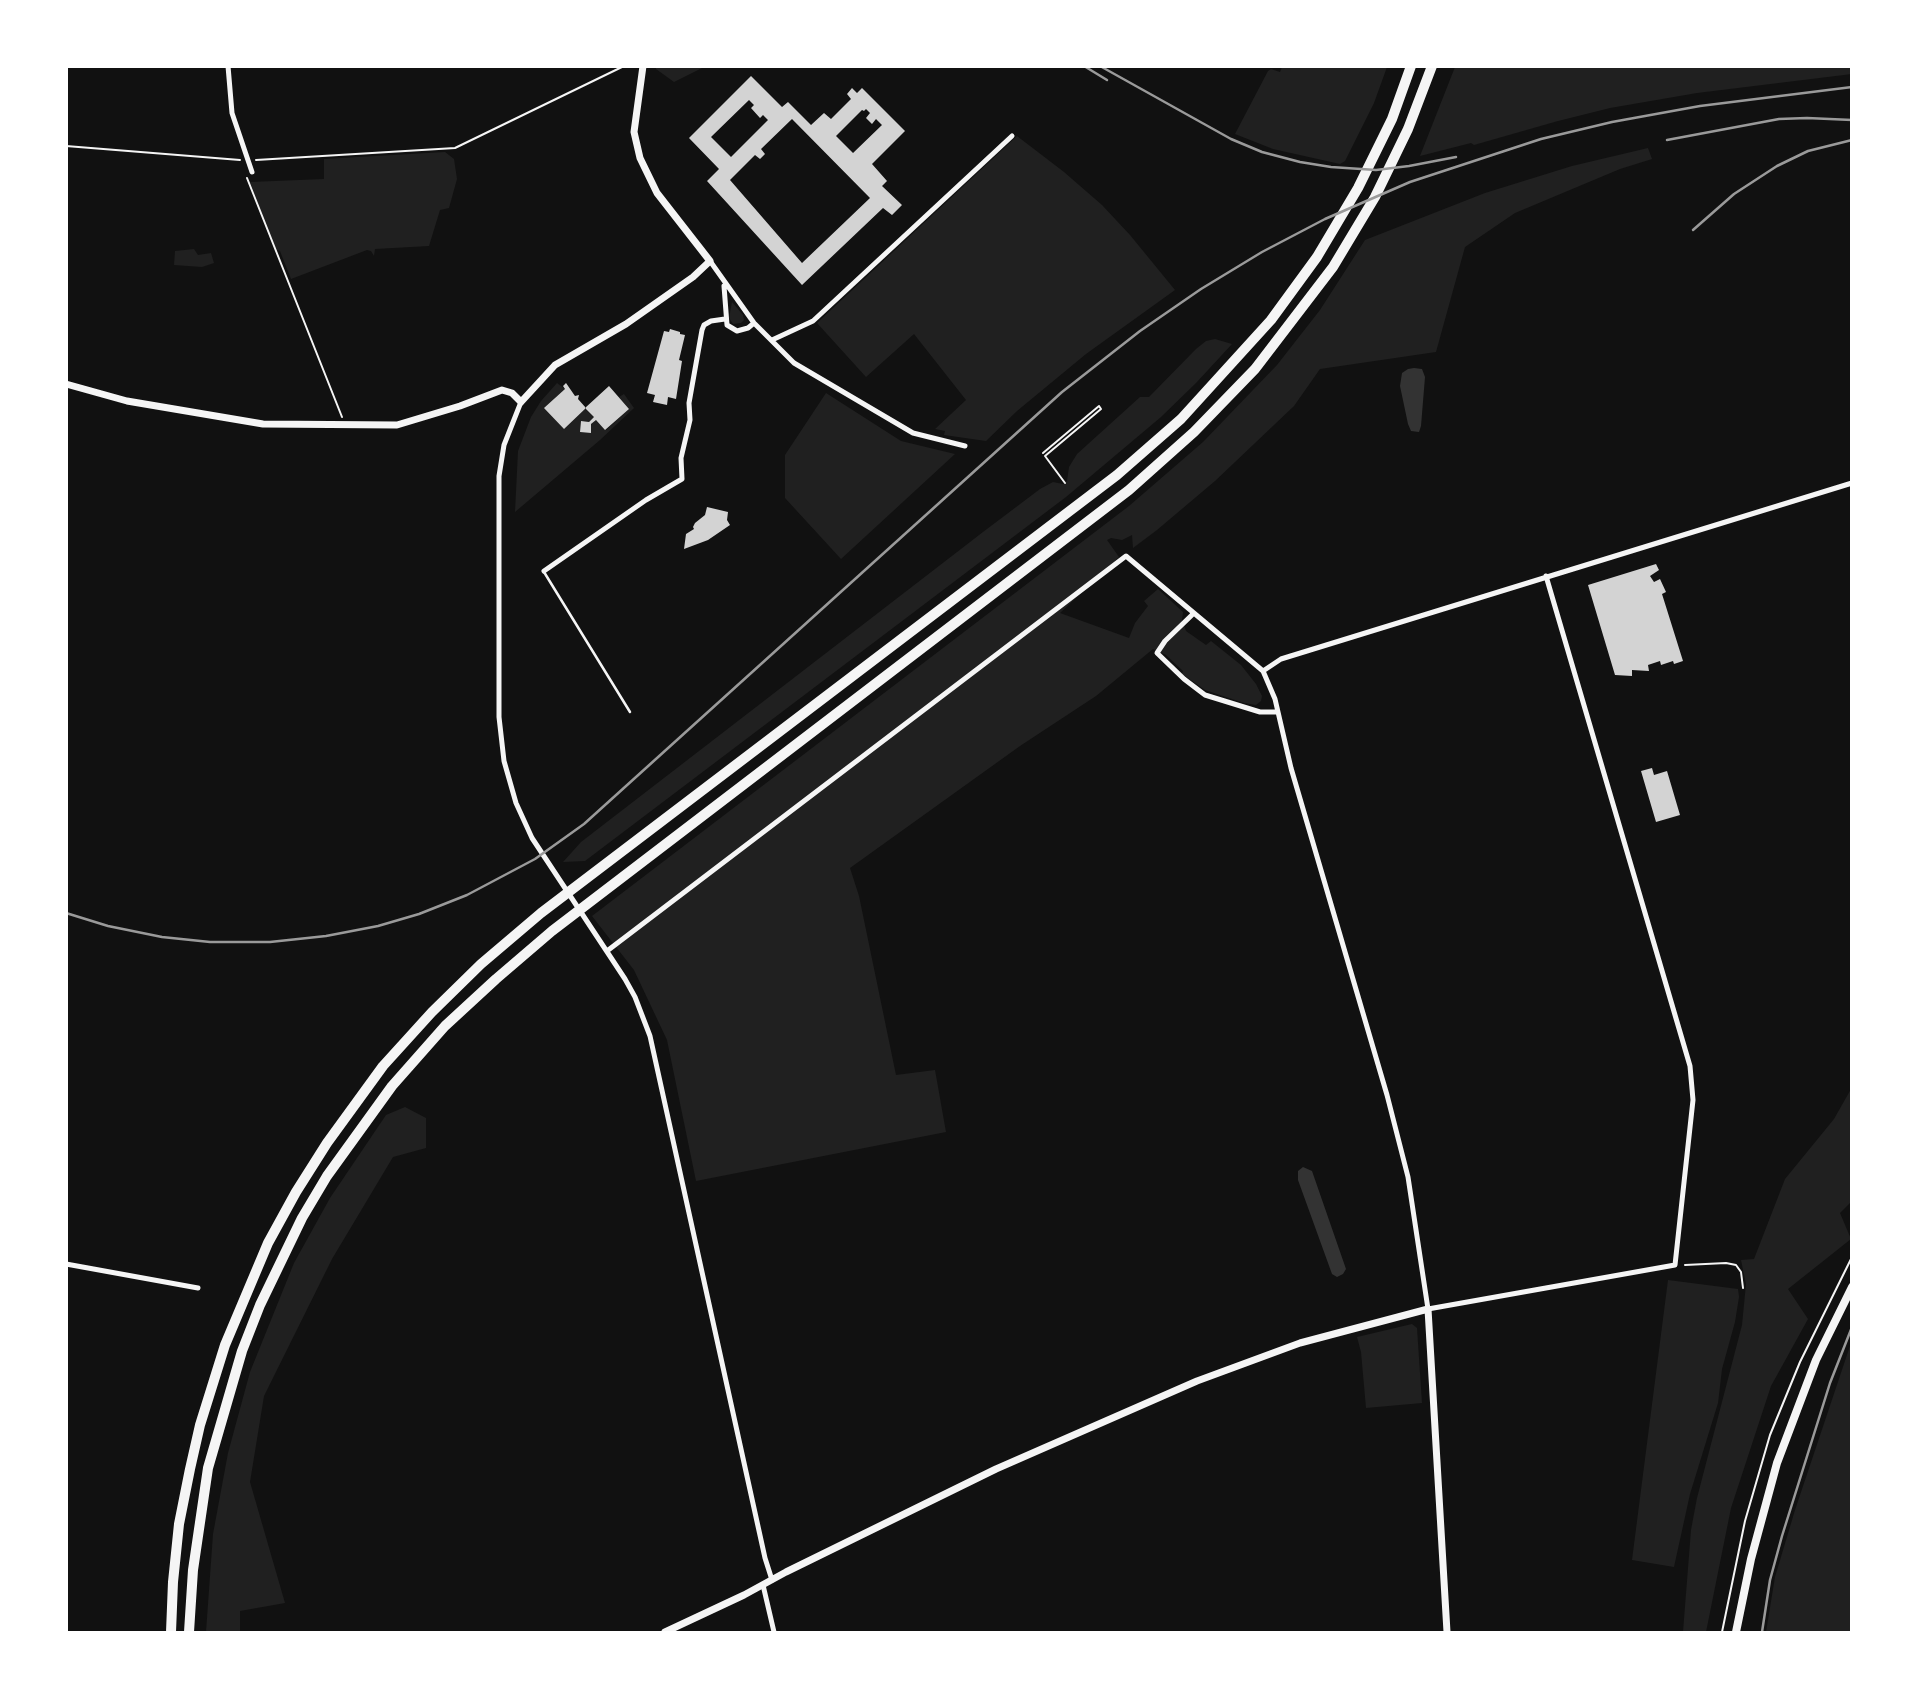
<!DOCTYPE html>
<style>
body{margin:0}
#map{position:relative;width:1918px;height:1699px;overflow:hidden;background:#111;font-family:"DM Sans",sans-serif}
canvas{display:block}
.frame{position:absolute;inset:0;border:68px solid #fff;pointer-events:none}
</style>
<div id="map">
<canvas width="1918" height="1699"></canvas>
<div class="frame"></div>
</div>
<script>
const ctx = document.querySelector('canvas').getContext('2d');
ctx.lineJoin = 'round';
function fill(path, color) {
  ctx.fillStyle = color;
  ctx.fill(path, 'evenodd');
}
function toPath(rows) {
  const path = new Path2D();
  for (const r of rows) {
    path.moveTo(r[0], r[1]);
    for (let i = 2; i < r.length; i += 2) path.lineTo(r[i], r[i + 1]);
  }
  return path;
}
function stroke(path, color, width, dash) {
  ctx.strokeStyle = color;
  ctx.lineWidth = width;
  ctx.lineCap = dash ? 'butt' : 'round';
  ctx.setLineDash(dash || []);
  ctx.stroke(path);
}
const green = toPath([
 [656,67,656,66,704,67,674,82,656,69],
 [1282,67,1387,67,1374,103,1345,161,1340,164,1273,149,1235,134,1268,71,1271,69,1280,72],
 [1455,67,1851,66,1852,74,1697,93,1610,108,1558,121,1474,145,1471,143,1420,156],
 [1017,136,1064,172,1102,205,1130,235,1175,290,1086,354,1017,411,986,441,944,435,945,431,935,429,966,400,914,334,866,377,817,323],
 [1648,148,1652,159,1620,169,1515,213,1465,247,1436,352,1320,369,1294,406,1215,481,1157,530,1133,548,1132,535,1122,540,1111,538,1107,540,1119,557,1060,613,1129,638,1135,623,1148,606,1144,601,1158,589,1183,612,1182,620,1186,631,1206,645,1211,641,1241,665,1256,684,1262,696,1261,701,1256,705,1244,703,1205,690,1182,674,1183,671,1166,655,1153,649,1096,696,1020,746,850,868,859,896,896,1075,935,1070,946,1132,696,1181,667,1040,634,970,592,916,1129,506,1203,442,1277,365,1320,310,1365,240,1485,193,1572,166],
 [445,152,454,159,457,179,449,208,440,210,429,246,375,249,374,256,371,251,367,250,291,279,280,251,275,249,250,182,324,179,324,159],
 [194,249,198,255,211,253,214,263,202,267,174,265,175,251],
 [732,302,743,315,744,320,741,323,733,324,729,318],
 [1215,339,1232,344,1196,383,1161,417,1066,497,585,861,563,862,581,842,983,532,1040,489,1053,482,1063,484,1067,481,1069,467,1077,454,1140,397,1149,397,1196,349,1206,341],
 [557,383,565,389,545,408,564,429,585,409,594,417,589,422,581,421,580,432,591,433,591,424,596,420,606,430,629,409,619,397,624,394,634,408,600,440,515,512,518,451,531,417,541,401],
 [826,393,901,441,955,454,841,559,785,498,785,455],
 [1851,1089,1851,1202,1840,1213,1851,1239,1788,1289,1808,1319,1771,1386,1731,1508,1706,1632,1683,1632,1691,1530,1697,1498,1742,1325,1746,1284,1741,1260,1754,1259,1785,1179,1834,1119],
 [405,1107,426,1118,426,1148,393,1157,332,1259,264,1396,250,1482,285,1603,240,1611,240,1632,206,1632,213,1534,228,1453,250,1372,294,1263,330,1198,386,1115],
 [1668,1280,1738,1289,1739,1297,1735,1322,1722,1369,1718,1403,1690,1494,1674,1567,1632,1560],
 [1412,1324,1417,1328,1422,1403,1366,1408,1361,1352,1357,1337],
 [1851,1343,1851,1632,1766,1632,1775,1577,1795,1510]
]);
const water = toPath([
 [1414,368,1422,369,1425,377,1421,426,1419,432,1411,431,1408,424,1400,386,1402,373,1408,369],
 [1303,1167,1312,1171,1346,1269,1343,1274,1337,1277,1332,1274,1298,1180,1298,1171]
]);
const building = toPath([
 [751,76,782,107,788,102,811,125,824,113,831,119,851,99,847,94,852,88,857,93,862,88,905,131,872,164,887,181,882,186,902,205,892,215,883,208,802,285,707,181,719,169,689,138],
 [749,100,754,105,751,108,760,118,763,115,768,120,731,157,711,137],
 [866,109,870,113,866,118,872,124,876,119,882,125,853,153,836,136,862,110,864,111],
 [792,119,870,198,802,263,730,180,755,155,760,159,765,154,761,149],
 [670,329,680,332,680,334,685,335,679,360,682,361,676,399,668,397,667,405,653,402,655,395,647,393,664,331,669,332],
 [566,383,575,396,579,395,578,399,586,408,564,429,544,408,565,389,563,386],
 [609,386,629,409,605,430,596,420,591,424,591,433,580,432,581,421,589,422,594,417,585,408],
 [707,507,728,512,727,520,730,525,708,540,684,549,686,534,694,529,693,527,695,523,705,515],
 [1656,564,1659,570,1650,576,1654,582,1660,579,1666,592,1662,594,1683,661,1674,664,1673,661,1661,665,1660,661,1648,665,1649,671,1632,670,1632,676,1615,675,1588,585],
 [1652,768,1654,775,1667,771,1680,815,1656,822,1641,771]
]);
const path = toPath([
 [66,146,240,160],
 [256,160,455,148,624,66],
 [247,178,342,417],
 [1043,453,1099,406,1101,409,1045,456,1065,483],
 [1685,1265,1726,1263,1736,1265,1741,1272,1743,1288],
 [1722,1632,1745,1521,1770,1435,1800,1362,1852,1257]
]);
const service = toPath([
 [544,572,630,712]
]);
const minor = toPath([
 [228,66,232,113,252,172],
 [710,261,754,323,794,363,913,433,965,446],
 [724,286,727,325,737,331,748,328,754,323],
 [772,340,813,321,1012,136],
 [521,402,504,445,499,476,499,717,504,761,516,803,532,838,625,979,635,997,650,1036,765,1558,772,1580],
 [544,571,646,500,682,479,681,458,690,420,689,403,702,330,704,325,711,321,725,319],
 [1194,613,1165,641,1157,653,1184,679,1205,695,1260,712,1278,712],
 [1263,671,1281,659,1852,483],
 [607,951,1126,556,1263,671,1275,699,1291,768,1387,1095,1408,1177,1428,1309,1675,1265,1693,1100,1690,1066,1546,576],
 [66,1264,198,1288],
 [763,1585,774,1632]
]);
const tertiary = toPath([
 [66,384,127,401,263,424,397,425,460,406,502,390,512,393,521,402,555,365,626,324,693,277,710,261,657,193,640,158,634,132,643,66],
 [665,1632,744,1595,786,1572,996,1469,1197,1381,1300,1343,1428,1309,1447,1632]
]);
const secondary = toPath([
 [1736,1632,1751,1559,1777,1463,1816,1360,1852,1287]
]);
const motorway = toPath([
 [171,1632,173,1582,179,1524,190,1469,200,1425,225,1345,268,1243,296,1192,327,1143,383,1066,432,1012,481,964,541,913,1117,475,1181,419,1271,320,1317,257,1358,188,1392,119,1411,66],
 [189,1632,193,1570,208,1468,242,1351,260,1305,302,1218,327,1176,392,1086,445,1026,496,979,552,931,1129,490,1194,432,1255,369,1333,267,1375,197,1408,129,1432,66]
]);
const rail = toPath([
 [1084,66,1107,80],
 [1100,66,1231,139,1262,152,1300,162,1331,167,1376,170,1409,166,1456,157],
 [1667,140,1779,119,1807,118,1852,120],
 [1693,230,1734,194,1777,166,1808,151,1852,140],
 [66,913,108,926,162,937,210,942,270,942,326,936,378,926,419,914,467,895,535,859,584,824,1062,392,1140,331,1201,289,1262,252,1325,219,1410,182,1541,139,1612,122,1700,106,1852,87],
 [1762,1632,1770,1580,1782,1536,1830,1383,1852,1327]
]);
fill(green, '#202020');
fill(water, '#333');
fill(building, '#d3d3d3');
stroke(path, '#f5f5f5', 2);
stroke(service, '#f5f5f5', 2.5);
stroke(minor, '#f5f5f5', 5);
stroke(tertiary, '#f5f5f5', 7);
stroke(secondary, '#f5f5f5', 8);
stroke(motorway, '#f5f5f5', 10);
stroke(rail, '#9a9a9a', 2.5);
</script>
